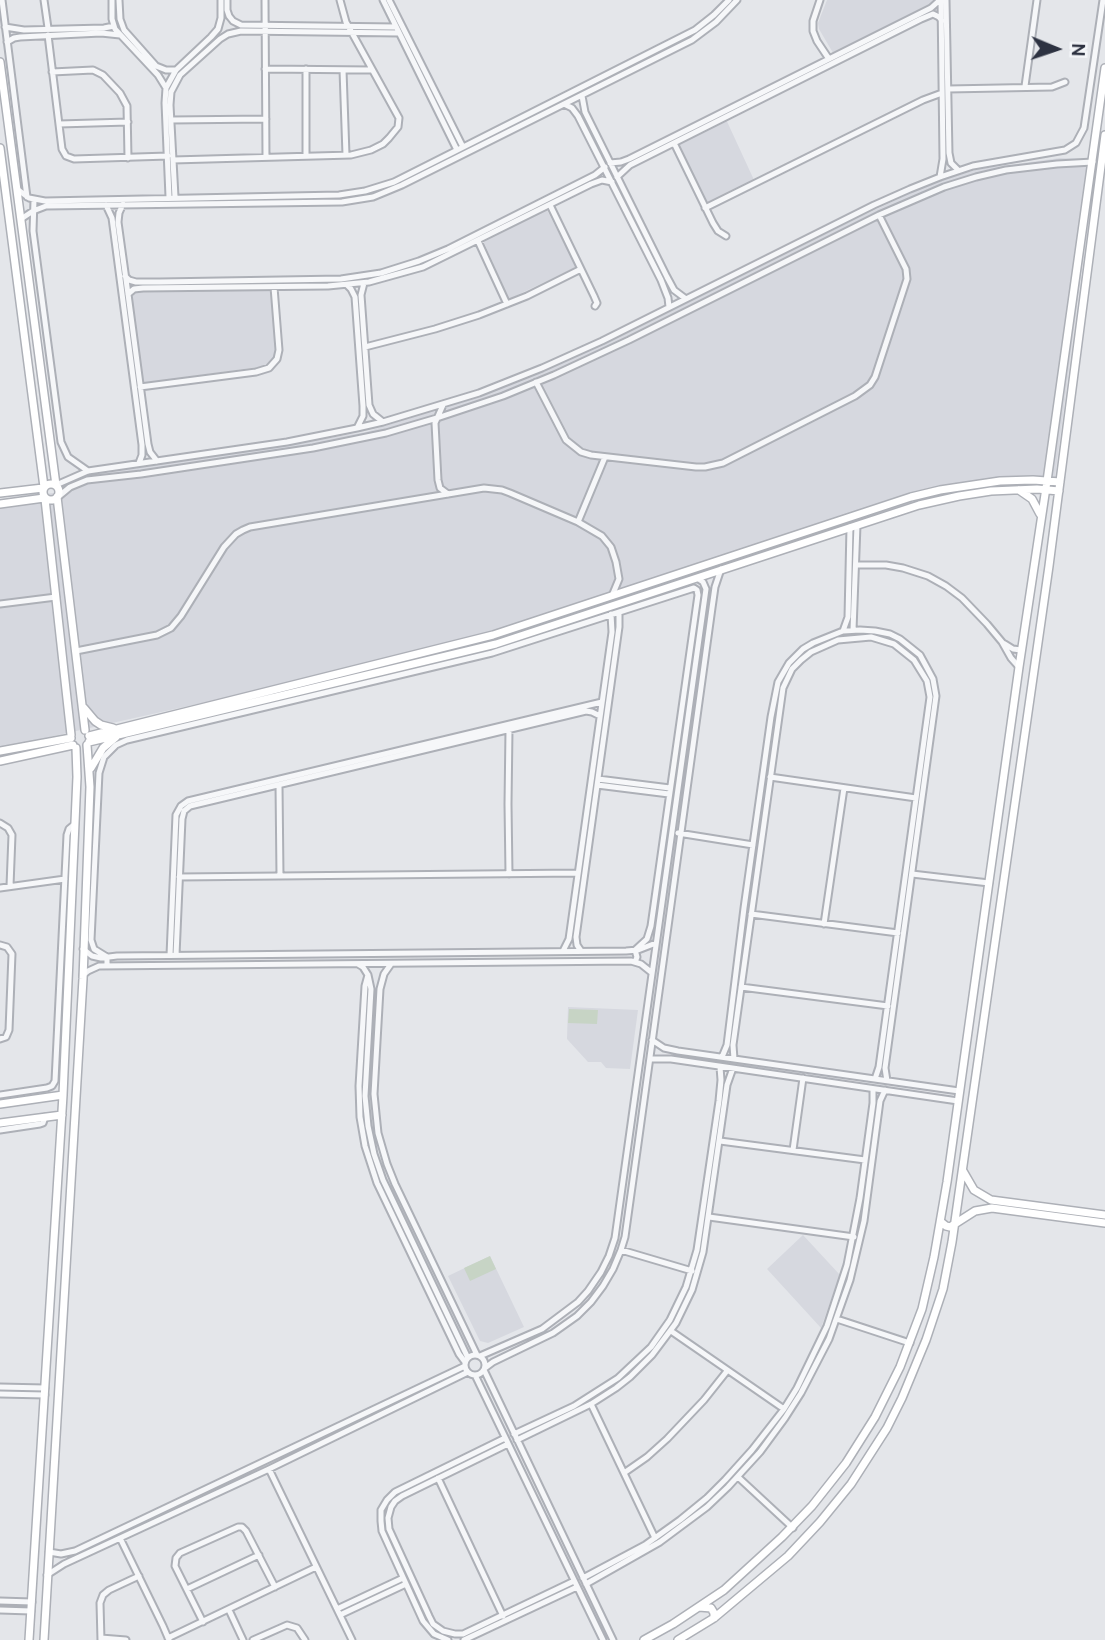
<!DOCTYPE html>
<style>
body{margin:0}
#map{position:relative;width:1105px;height:1640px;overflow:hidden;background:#e4e6ea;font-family:Overpass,sans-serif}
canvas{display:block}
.north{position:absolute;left:1021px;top:14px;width:70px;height:70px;-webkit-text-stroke:5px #f3f5f8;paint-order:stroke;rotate:92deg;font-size:19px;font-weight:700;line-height:28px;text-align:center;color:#2d3241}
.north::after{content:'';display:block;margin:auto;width:24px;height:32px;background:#2d3241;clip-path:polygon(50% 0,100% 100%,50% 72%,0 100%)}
</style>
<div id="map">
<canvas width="1105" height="1640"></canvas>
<div class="north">N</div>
</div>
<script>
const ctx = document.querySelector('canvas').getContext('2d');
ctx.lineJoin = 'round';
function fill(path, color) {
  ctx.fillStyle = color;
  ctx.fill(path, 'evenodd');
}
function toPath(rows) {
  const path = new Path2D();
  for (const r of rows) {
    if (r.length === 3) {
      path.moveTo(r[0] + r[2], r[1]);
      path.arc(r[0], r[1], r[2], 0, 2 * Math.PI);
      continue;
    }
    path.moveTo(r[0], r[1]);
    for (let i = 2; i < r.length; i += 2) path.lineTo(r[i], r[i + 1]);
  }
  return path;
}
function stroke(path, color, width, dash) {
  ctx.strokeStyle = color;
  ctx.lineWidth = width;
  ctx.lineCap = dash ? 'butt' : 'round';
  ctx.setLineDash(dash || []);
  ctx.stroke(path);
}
const built = toPath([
 [827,0,944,0,944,9,924,14,836,58,819,29,818,23],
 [724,115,754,180,707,204,673,140],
 [1060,158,1096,159,1054,485,1014,483,959,489,920,497,493,638,0,748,0,500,53,493,86,476,366,432,484,394,559,364,862,216,934,182,979,169],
 [544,204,576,267,509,299,481,236],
 [271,284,276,348,275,356,265,366,137,384,124,285],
 [568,1007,638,1010,630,1069,606,1068,601,1062,588,1062,567,1039],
 [803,1235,840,1275,821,1328,767,1269],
 [490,1256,524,1327,488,1343,480,1341,478,1337,448,1276]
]);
const green = toPath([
 [569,1009,598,1010,597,1024,568,1023],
 [490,1256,496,1269,470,1281,464,1268]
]);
const street = toPath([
 [2,0,27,197],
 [44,0,48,28],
 [112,0,112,19,115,29,158,75,166,88],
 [119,0,120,19,124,30,156,66,166,70,176,70],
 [227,0,227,10,229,16,233,21,241,25,396,27],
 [265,0,266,157],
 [383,0,457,150],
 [389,0,463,147],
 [820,0,813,21,813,31,817,41,829,59],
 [946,0,949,153,951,163,958,170],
 [5,27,24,30,104,28,114,26],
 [48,35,62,149,66,156,74,159,168,156],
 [7,42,14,38,20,37,101,33,120,35],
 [265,69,372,70],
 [306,69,306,156],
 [343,70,346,155],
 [52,72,93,70,103,75,120,93,127,106,128,158],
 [1025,86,1037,0],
 [948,89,1052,87,1065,82],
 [582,96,585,112,667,277,674,290,686,299],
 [564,104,572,108,578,116,661,280,668,298,669,307],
 [171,120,266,119],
 [59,124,128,122],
 [674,143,713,223,718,231,726,236],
 [173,160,351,155,371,150,383,144,389,138,398,127,399,118,346,22,340,0],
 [610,163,621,162,629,159,931,8,940,0],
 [617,177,630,165,921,19,933,14,939,17,942,21],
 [940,177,943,159,941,0],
 [17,189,29,198,45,201,339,195,365,191,394,182,695,30,714,15,729,0],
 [169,197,165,103,166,88,176,70,211,37,218,29,221,18,221,0],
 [175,197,170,105,171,92,180,75,220,39,228,34,241,31,399,33],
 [34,200,33,231,61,442,68,457,88,471],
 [123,204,119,213,118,222,128,294,148,444,150,452,157,461],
 [106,205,112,218,142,445,142,455,139,463],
 [550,205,594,296,597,303,595,306],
 [705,208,923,100,942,93],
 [21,219,33,211,46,206,342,202,373,197,402,185,692,40,716,22,737,0],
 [478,241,507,304],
 [125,276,129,280,136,282,160,282,341,279,381,273,419,261,448,249,595,175,605,167],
 [364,283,361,295,369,405,373,414,383,422],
 [347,285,351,289,355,297,363,406,363,416,357,428],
 [128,294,134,289,143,288,328,286,369,282,423,267,591,184,602,180,612,182],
 [365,347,435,329,479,315,527,296,581,269],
 [536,382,566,440,581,452,591,455,696,467,705,467,723,463,855,396,870,385,875,377,907,279,906,269,879,215],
 [140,387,256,372,269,368,277,359,279,350,274,287],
 [443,405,435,423,438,480,440,488,448,494],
 [56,485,88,471,287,442,357,428,383,422,479,393,542,368,602,341,874,205,910,189,940,177,973,166,1065,150,1076,143,1084,128,1103,0],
 [58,497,70,487,87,480,141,474,313,448,386,433,437,418,503,396,554,375,629,340,879,215,944,187,976,177,1006,170,1057,164,1093,162],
 [578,522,605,457],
 [856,565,886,565,903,568,928,576,946,586,962,598,987,624,1002,642,1011,658,1019,667],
 [0,604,56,597],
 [853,630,857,525],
 [843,631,848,617,850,527],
 [1005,644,1013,649,1021,650],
 [76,651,157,635,171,628,181,616,224,547,236,534,243,530,250,527,484,488,502,490,510,493,578,522,602,536,611,547,616,562,619,579,612,596],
 [509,730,508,804,509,874],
 [770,777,916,798],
 [598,779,670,788],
 [279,785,280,876],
 [597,785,669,794],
 [0,823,8,828,12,835,10,886],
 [678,833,753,845],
 [912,874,989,883],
 [179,877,578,873],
 [0,888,65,879],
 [751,914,898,933],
 [824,924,844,788],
 [0,945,7,947,12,954,9,1030,6,1037,0,1039],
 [83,949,92,956,101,958,117,956,626,951,638,950,656,943],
 [563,951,569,939,612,632,611,614],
 [581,951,577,945,576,937,619,627,619,612],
 [170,955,176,815,181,806,188,801,602,702],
 [176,955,182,819,184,811,190,806,586,711,592,712,600,716],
 [358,964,363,967,368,975,371,989,365,1096,368,1126,374,1154,383,1180,468,1358],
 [391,964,384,974,380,989,374,1094,378,1133,387,1164,395,1184,477,1355],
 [107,966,107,957,94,949,91,940,99,773,104,757,116,745,127,740,492,653,694,588,697,590,698,595,651,926,647,939,635,950,637,957,635,962],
 [83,975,88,971,99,966,631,961,641,964,651,972],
 [368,975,365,986,359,1086,360,1117,365,1146,377,1183,459,1354,465,1362],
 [741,987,888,1006],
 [652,1040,664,1048,678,1051,959,1091],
 [722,1057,727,1045,744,908,771,717,778,682,789,663,803,649,813,643,843,631,860,630,875,631,890,634,900,639,920,655,933,679,936,696,885,1068,887,1081],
 [650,1059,671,1059,958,1101],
 [734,1059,733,1045,783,688,792,669,801,660,811,652,838,640,871,637,894,644,914,660,927,681,930,697,879,1067,875,1079],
 [0,1095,47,1088,52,1086,55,1081,67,835,69,829,75,824],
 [0,1130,40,1124,43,1123,45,1117],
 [720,1141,865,1160],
 [793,1150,803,1078],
 [709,1217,854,1237],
 [621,1250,692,1271],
 [837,1319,910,1343],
 [671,1331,784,1409],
 [475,1365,10],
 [480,1356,542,1329,578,1302,588,1291,601,1272,609,1256,615,1238,706,589,703,582,697,578],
 [485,1368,493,1362,553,1333,577,1316,591,1302,603,1286,613,1269,621,1250,625,1237,638,1144,712,608,715,587,721,569],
 [484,1370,613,1640],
 [475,1375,603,1640],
 [0,1387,45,1388],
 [0,1394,45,1395],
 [591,1404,655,1538],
 [514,1434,574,1406,618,1378,651,1347,670,1320,686,1287,697,1250,719,1101,721,1080,720,1067],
 [517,1440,591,1404,616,1388,630,1377,652,1355,676,1323,692,1290,703,1252,727,1085,733,1068],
 [508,1444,402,1496,395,1501,391,1507,388,1518,389,1529,429,1616,433,1624,443,1631,455,1634,463,1634,574,1581],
 [269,1469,352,1640],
 [624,1473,647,1457,667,1439,704,1400,727,1371],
 [738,1477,793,1528],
 [438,1478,503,1616],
 [120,1538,163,1626,169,1640],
 [49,1552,61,1554,75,1551,465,1366],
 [47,1575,64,1564,269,1469,468,1372],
 [583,1578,645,1545,680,1520,707,1498,725,1480,752,1450,784,1409,797,1388,827,1326,847,1265,860,1198,873,1103,873,1089],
 [586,1584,660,1542,707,1507,728,1487,760,1452,785,1418,801,1393,829,1339,850,1280,864,1221,880,1101,885,1090],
 [187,1589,259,1555],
 [0,1601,32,1602],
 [337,1609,403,1578],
 [0,1610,31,1611],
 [229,1610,243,1640],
 [340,1615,406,1584],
 [203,1622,175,1566,176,1558,180,1553,238,1527,242,1527,246,1531,275,1587],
 [101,1638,126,1640],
 [168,1638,316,1567],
 [101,1640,100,1603,103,1595,109,1590,139,1576],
 [253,1640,287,1625,297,1628,305,1640],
 [448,1640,434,1634,423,1621,382,1531,381,1521,381,1510,387,1500,395,1492,505,1438],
 [464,1640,577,1587]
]);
const secondary = toPath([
 [0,62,56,485],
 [0,148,44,487],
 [51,492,8],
 [1019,490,1032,499,1040,514],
 [0,493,43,488],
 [57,497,85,730],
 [45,499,71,735],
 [0,504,44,498],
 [84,708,95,721,101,725,113,728],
 [89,736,493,635,911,497,940,490,1000,481,1033,480,1060,482],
 [89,742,496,644,919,505,959,496,991,491,1037,489,1059,491],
 [0,751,71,738],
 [0,761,73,745],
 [91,768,103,748,116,737],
 [0,1104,63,1095],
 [0,1123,62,1115],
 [963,1171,974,1190,991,1200,1105,1215],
 [941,1222,946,1226,950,1227,975,1211,992,1208,1105,1223],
 [699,1607,711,1608,714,1613,714,1618],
 [29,1640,63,1095,77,777,76,748],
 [44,1640,83,979,90,787,87,745],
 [644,1640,673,1624,724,1590,782,1537,812,1506,846,1463,875,1417,900,1367,922,1309,934,1257,947,1182,1019,667,1047,481,1105,68],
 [678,1640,714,1618,788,1556,820,1522,851,1484,887,1428,902,1398,926,1340,943,1289,952,1242,1049,566,1105,135]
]);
fill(built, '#d6d8df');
fill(green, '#c7d4c5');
stroke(street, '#adb0b7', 9);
stroke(secondary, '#adb0b7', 10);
stroke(street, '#f6f7f9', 5);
stroke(secondary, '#fff', 7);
</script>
